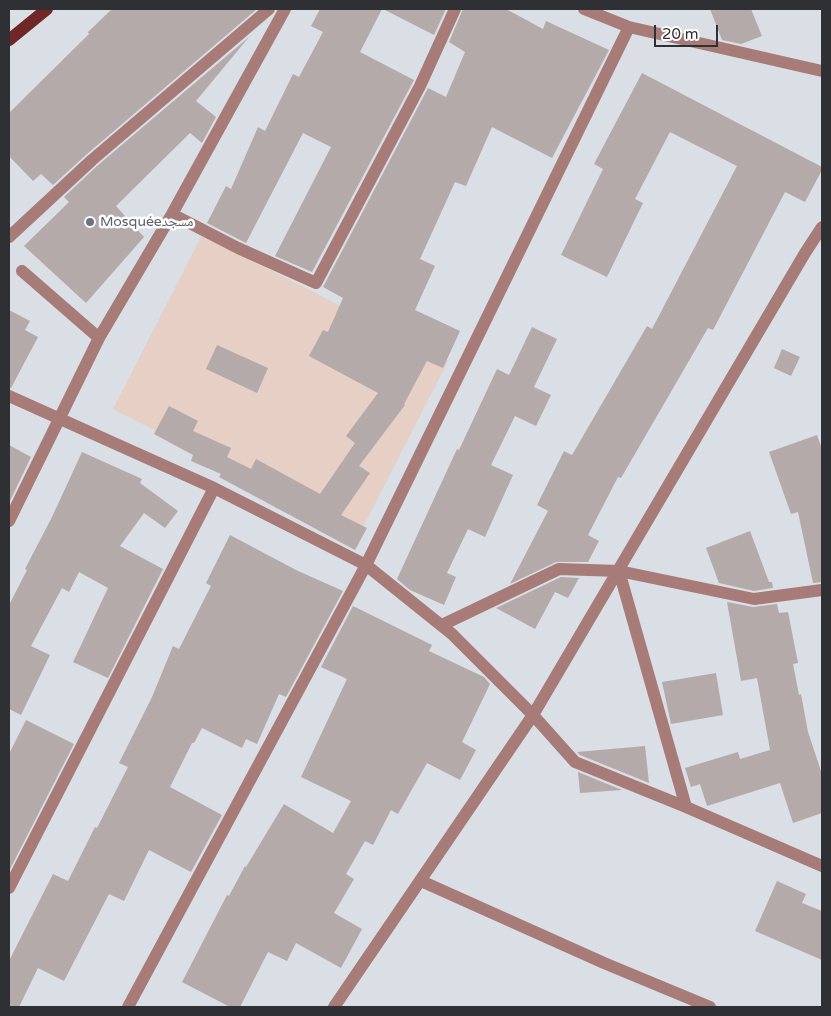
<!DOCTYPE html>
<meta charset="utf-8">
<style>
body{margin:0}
#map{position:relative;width:831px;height:1016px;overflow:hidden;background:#dadee5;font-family:"Varela Round",sans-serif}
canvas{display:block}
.frame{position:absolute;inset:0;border:10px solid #2e3033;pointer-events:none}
.scale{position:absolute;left:654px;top:25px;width:64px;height:22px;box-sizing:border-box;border:2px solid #2e3033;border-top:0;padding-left:6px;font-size:15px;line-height:18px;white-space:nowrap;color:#2e3033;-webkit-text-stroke:4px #fff;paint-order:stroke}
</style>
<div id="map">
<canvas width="831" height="1016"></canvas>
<div class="frame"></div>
<div class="scale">20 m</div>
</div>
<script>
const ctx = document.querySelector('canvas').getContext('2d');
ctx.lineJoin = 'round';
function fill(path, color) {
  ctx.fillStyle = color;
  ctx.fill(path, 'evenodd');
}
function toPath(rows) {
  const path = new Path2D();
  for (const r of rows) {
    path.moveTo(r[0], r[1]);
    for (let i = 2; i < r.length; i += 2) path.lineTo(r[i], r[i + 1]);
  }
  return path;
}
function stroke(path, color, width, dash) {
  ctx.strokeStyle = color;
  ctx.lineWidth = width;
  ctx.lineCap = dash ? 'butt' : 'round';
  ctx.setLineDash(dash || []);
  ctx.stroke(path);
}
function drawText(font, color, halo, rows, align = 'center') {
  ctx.font = font + ' "Varela Round","Noto Naskh Arabic",sans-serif';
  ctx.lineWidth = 5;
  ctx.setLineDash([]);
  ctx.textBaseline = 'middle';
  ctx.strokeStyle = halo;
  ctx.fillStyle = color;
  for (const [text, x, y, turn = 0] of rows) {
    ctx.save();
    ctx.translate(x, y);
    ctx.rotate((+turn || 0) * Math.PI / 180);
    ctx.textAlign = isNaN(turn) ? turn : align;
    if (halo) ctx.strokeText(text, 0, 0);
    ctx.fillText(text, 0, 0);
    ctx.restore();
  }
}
const education = toPath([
 [202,235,448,361,359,535,113,409]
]);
const building = toPath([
 [112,9,257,9,87,154,53,185,41,174,33,181,9,156,9,113,89,34,88,32],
 [320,9,382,9,360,52,414,80,312,272,275,256,331,147,303,133,246,243,207,223,226,186,231,189,258,127,265,131,293,74,299,77,323,32,311,26],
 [383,9,446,9,434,35],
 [463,9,506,9,543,29,546,21,609,50,552,158,492,127,466,186,455,182,420,259,435,266,415,310,460,331,443,368,427,361,404,404,405,405,359,466,370,473,341,515,367,528,355,550,219,477,221,474,191,461,193,455,154,434,169,406,198,421,193,431,231,448,227,457,251,469,256,459,320,494,355,443,346,436,378,393,309,356,323,330,328,332,343,298,323,287,428,88,446,97,465,52,449,42],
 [710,9,751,9,762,36,741,44,722,40],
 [249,37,196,101,216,117,202,143,190,133,116,206,144,237,86,303,24,246,69,202,64,197,97,166],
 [642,73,822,167,822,170,805,202,785,192,713,330,708,328,621,478,618,477,588,535,599,541,588,562,556,562,510,584,548,511,537,505,564,451,572,455,647,326,652,329,737,166,670,132,635,199,643,203,607,277,561,255,603,169,594,164],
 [9,310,30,321,25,330,38,337,11,388,9,388],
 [532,327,557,339,534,387,551,395,536,426,515,416,491,465,513,475,485,537,468,529,447,573,456,577,444,605,410,590,397,579,457,449,459,450,497,369,509,375],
 [217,345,268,368,257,393,206,369],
 [782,349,800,357,791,376,774,368],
 [817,435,822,449,822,582,813,583,798,512,791,514,769,452],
 [9,445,31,457,9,503],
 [82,452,142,479,140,483,178,511,165,528,144,513,120,546,163,569,108,678,73,662,108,588,79,572,69,592,62,588,31,646,50,655,21,715,9,709,9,605,27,570,25,569,52,517],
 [750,531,769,582,772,582,773,588,754,591,719,583,706,548],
 [230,535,296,570,343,591,286,697,279,694,257,744,246,739,242,748,202,728,194,743,192,743,170,787,222,815,191,872,149,850,124,901,109,894,64,981,38,968,19,1007,9,1007,9,961,53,874,68,881,95,827,97,828,128,767,119,763,152,697,173,646,179,649,211,586,206,583],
 [561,577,579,578,568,598,555,592,535,629,496,608],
 [727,602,753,607,777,604,779,613,788,612,798,663,793,664,799,695,801,694,808,732,822,774,822,813,793,823,780,783,707,806,700,784,691,787,685,768,738,752,740,759,770,750,757,678,741,681],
 [353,606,432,645,429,651,484,677,490,684,462,742,476,750,460,780,427,763,398,814,391,810,373,845,365,841,346,874,354,879,334,913,362,929,341,968,296,943,287,961,268,952,240,1007,230,1007,182,982,227,895,229,896,245,866,246,867,284,804,333,833,351,801,301,777,347,679,321,667],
 [716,673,723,715,671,724,662,682],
 [26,720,74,744,9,871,9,754],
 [645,746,649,783,580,755,577,752],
 [578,772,622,790,580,793],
 [777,881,806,894,802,903,822,911,822,960,755,931]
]);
const minor = toPath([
 [629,27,822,71],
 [172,214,238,248,316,283,420,86,455,9],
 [9,237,92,160,269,9],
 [22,271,99,338],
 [9,396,214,488,366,565,452,634,533,715,575,762,686,807],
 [9,521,99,338,172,214,285,9],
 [619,571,686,807,822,866],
 [442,625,559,569,619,571,754,599,822,590],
 [421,881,604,963,710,1007],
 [9,888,214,488],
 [128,1007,366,565,629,27,584,9],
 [334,1007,533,715,805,253,822,227]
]);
const major = toPath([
 [9,40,47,9]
]);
const markers = [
 [90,222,5,"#6b7280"]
];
const worshipNames = [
 ["Mosquéeمسجد",100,222]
];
fill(education, '#e6cfc4');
fill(building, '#b3aaa9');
stroke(minor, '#a67b78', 12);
stroke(major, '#6f2827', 12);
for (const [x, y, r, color] of markers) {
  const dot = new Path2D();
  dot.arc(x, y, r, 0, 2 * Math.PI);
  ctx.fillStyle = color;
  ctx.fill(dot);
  stroke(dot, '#fff', 2);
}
drawText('14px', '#5b616d', '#fff', worshipNames, 'left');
</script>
